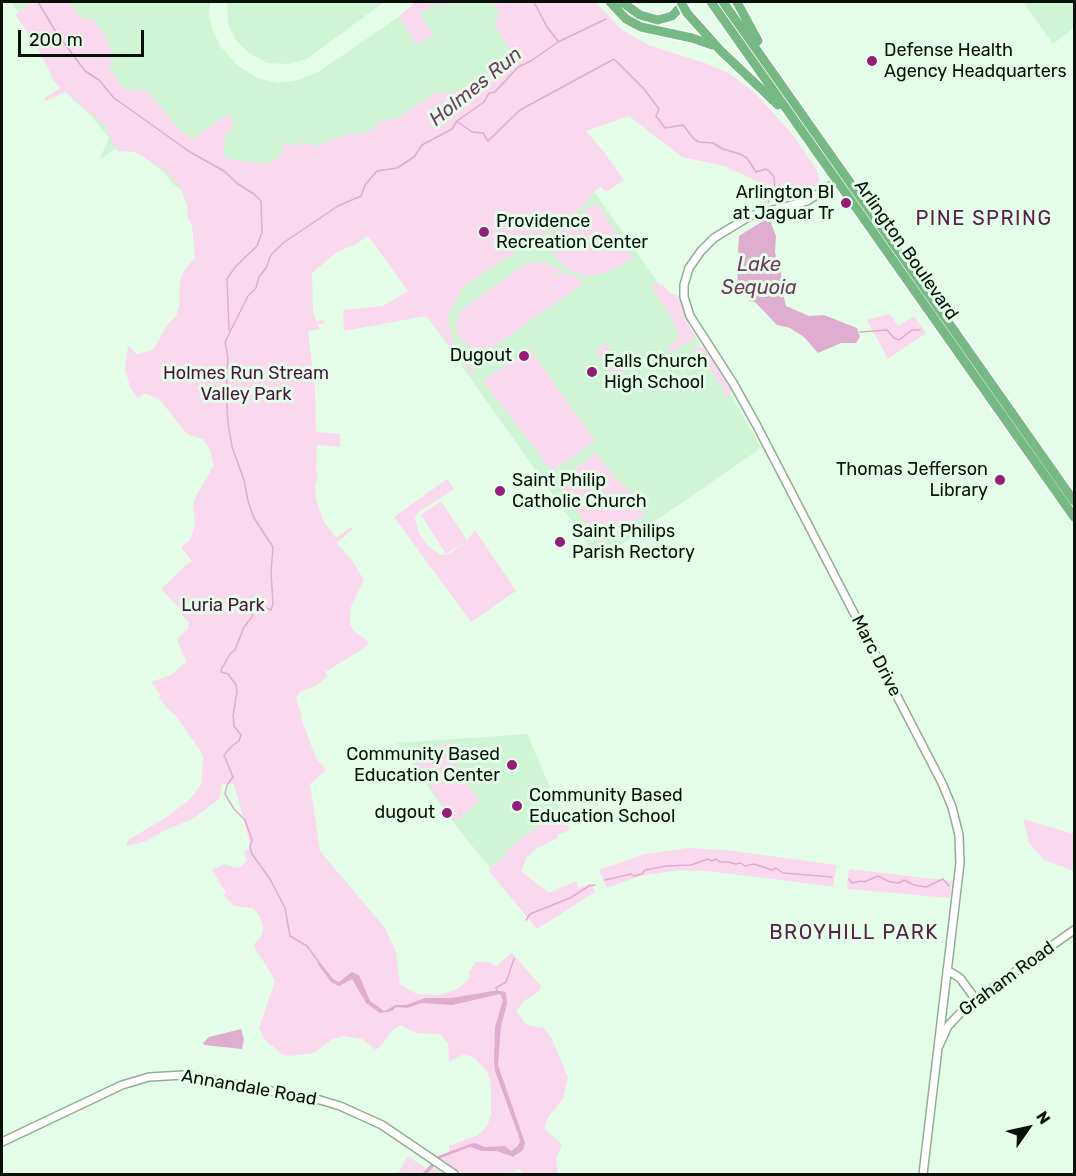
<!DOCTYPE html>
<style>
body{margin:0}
#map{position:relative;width:1076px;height:1176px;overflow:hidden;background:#e4fde8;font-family:Rubik,sans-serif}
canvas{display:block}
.frame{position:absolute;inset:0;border:3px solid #071109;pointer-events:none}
.north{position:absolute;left:998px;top:1098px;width:60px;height:60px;-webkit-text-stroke:4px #e4fde8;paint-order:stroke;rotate:56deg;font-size:16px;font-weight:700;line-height:24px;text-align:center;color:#071109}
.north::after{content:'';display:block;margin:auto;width:21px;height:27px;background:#071109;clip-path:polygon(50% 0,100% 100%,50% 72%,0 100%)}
.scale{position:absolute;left:18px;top:30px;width:126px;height:27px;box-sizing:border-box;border:3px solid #071109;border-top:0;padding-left:8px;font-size:18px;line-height:21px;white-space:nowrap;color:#071109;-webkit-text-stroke:4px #e4fde8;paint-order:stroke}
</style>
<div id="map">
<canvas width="1076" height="1176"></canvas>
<div class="frame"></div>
<div class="north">N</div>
<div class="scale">200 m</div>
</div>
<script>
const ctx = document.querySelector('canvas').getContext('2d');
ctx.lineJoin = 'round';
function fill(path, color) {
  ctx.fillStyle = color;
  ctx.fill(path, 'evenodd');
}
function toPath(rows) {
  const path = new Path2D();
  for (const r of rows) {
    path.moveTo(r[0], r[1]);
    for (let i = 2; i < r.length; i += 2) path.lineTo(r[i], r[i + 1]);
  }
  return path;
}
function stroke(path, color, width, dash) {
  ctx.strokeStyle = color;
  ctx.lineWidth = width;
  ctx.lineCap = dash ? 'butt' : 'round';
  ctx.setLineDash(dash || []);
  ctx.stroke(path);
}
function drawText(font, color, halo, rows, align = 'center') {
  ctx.font = font + ' Rubik,sans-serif';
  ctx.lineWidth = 6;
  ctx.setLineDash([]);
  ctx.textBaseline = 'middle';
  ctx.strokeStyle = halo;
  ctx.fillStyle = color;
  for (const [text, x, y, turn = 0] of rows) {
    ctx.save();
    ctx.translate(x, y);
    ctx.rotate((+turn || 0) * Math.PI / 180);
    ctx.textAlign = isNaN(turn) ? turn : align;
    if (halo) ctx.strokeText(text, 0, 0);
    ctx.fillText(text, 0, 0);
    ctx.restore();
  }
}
const built = toPath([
 [12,2,210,2,209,15,213,31,221,47,237,65,257,78,279,83,299,80,318,72,403,14,415,2,507,2,513,55,480,86,412,119,378,122,369,134,349,134,318,146,302,142,267,165,238,163,215,152,181,190,172,183,167,175,136,150,119,146,99,160,109,138,90,114,73,100],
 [227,2,384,2,307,59,288,64,267,63,249,53,235,39,228,24],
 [1023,2,1074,2,1074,28,1053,44],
 [594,191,692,332,723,380,761,448,599,560,421,308],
 [527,734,560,810,507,850,505,856,490,868,453,822,397,743]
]);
const green = toPath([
 [34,2,69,2,80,18,94,20,105,36,112,51,110,70,125,90,146,90,183,133,193,139,219,120,226,116,233,117,232,131,226,131,223,156,232,160,268,164,281,155,283,142,295,146,302,142,318,146,349,134,362,134,373,129,378,122,400,117,434,93,458,91,512,53,495,26,499,13,492,2,595,2,622,30,651,46,705,63,729,73,755,93,793,135,817,170,820,184,809,191,794,197,764,203,759,182,724,166,682,157,629,116,586,131,604,152,624,180,606,192,601,187,591,194,588,202,570,216,568,215,539,238,536,237,522,247,518,247,513,255,507,257,462,288,447,317,454,342,472,365,476,378,426,316,344,331,343,310,383,306,408,291,368,236,354,245,337,252,312,273,313,312,316,321,324,320,324,323,318,324,320,329,308,331,315,389,316,430,317,432,340,434,340,447,317,445,316,471,318,474,315,486,316,499,324,522,336,538,351,527,353,529,336,543,352,560,364,580,351,607,350,625,354,631,369,642,366,647,325,672,328,676,315,686,300,692,296,698,302,717,301,718,316,758,326,770,310,784,320,851,385,928,396,952,400,984,413,992,418,994,441,995,459,988,468,980,470,976,469,972,476,962,488,962,496,966,512,953,541,986,539,991,524,1001,516,1011,526,1024,539,1028,542,1026,552,1039,568,1077,563,1099,548,1117,544,1128,562,1145,556,1158,558,1174,526,1174,519,1169,508,1174,462,1174,440,1158,449,1154,449,1146,478,1135,487,1126,491,1115,491,1084,487,1071,475,1058,464,1054,449,1062,448,1044,440,1034,416,1033,400,1025,390,1032,384,1042,376,1050,362,1039,344,1036,332,1039,314,1053,289,1056,283,1055,264,1039,259,1028,275,981,268,968,256,951,254,944,261,937,263,926,259,915,253,908,234,906,224,895,226,893,212,870,224,864,235,868,242,866,247,860,244,852,251,847,234,784,222,784,219,799,194,818,166,830,144,842,126,846,128,840,165,818,189,800,201,785,203,758,200,750,176,716,167,708,159,698,160,694,151,682,171,675,186,662,177,639,188,629,189,622,182,616,183,612,161,589,187,564,192,561,181,547,190,540,195,525,193,506,195,498,214,465,209,448,203,439,192,436,186,433,160,400,147,394,142,394,138,398,130,387,125,369,128,346,137,354,153,350,168,324,176,316,179,307,180,282,183,272,195,258,192,226,187,217,188,208,181,190,182,188,165,170,135,152,117,151,105,125,65,92,45,101,44,98,61,88,54,81,37,47,15,14],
 [416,2,455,2,445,6,435,4,420,14,434,35,416,45,399,16],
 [595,204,598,205,634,258,608,272,586,277,567,269,541,241],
 [535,262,547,263,562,270,553,275,554,277,563,272,577,277,584,283,472,362,470,358,480,350,472,348,460,339,456,330,457,319,461,310,524,265,518,267],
 [657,283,662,287,661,283,669,292,678,296,686,316,696,334,679,311,696,337,690,343,688,342,675,351,668,350,669,346,684,335,676,339,674,338,680,334,670,320,676,325,652,288,653,285],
 [890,314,898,326,914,316,926,333,888,359,867,320],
 [606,343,625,371,615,378,606,366,614,359,604,364,596,351],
 [698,347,703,347,708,351,731,389,730,394,726,397,723,394,725,391,698,352,693,352,694,349],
 [529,348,595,441,552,471,483,381],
 [596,453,615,478,633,493,643,508,643,516,601,544,557,483],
 [447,479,454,489,417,513,415,519,419,533,428,546,441,555,449,554,467,541,446,554,421,515,441,501,467,540,475,530,516,591,471,622,394,517],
 [453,742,458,768,452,786,461,779,480,800,457,820,453,819,415,765,415,761,434,748],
 [560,810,570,830,557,835,558,838,537,848,527,857,521,871,549,893,576,881,579,888,591,883,595,892,537,929,488,870,505,856,507,850],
 [1023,819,1074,834,1074,871,1044,860,1029,843],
 [688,848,726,850,837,865,833,885,836,887,707,871,679,870,640,876,607,888,599,870,645,854],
 [849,869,952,881,950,898,847,889],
 [408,1156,428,1170,433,1167,444,1174,385,1174,399,1172]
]);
const water = toPath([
 [770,217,775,220,771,223,776,236,775,253,781,269,782,290,786,306,809,316,824,315,857,328,860,337,856,343,841,343,818,353,804,337,790,328,777,325,755,302,749,301,750,298,737,292,738,262,740,259,740,254,738,252,739,236,763,221,764,219],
 [318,960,333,979,339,982,352,972,359,975,370,1001,384,1011,396,1005,406,1005,425,998,451,998,493,991,503,991,506,993,507,1004,501,1026,498,1065,525,1143,523,1150,513,1157,497,1151,482,1151,470,1147,441,1158,427,1174,422,1174,438,1156,470,1144,475,1143,485,1147,505,1146,511,1151,518,1146,520,1141,518,1134,495,1071,494,1061,495,1027,503,1000,500,994,452,1005,422,1003,407,1008,396,1007,392,1011,380,1013,366,1003,352,979,339,986,331,982,318,964],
 [241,1029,244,1039,242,1049,204,1045,203,1043,209,1037]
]);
const stream = toPath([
 [38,2,56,32,85,71,99,80,114,98,190,152,224,171,238,184,254,194,261,201,262,232,257,246,236,266,227,279,229,330],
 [534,2,547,27,558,41],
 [639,3,642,2],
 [458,122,472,132,483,133,488,141,520,110,614,59,644,89,659,109,656,116,665,128,683,125,694,139,699,142,713,143,723,149,740,154,747,158,756,172,766,169,769,171,774,177,775,189,768,203],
 [860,332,887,330,894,338,899,340,912,330,920,330],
 [849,879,852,883,861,881,864,882,878,876,890,882,899,883,904,880,914,885,926,887,943,879,949,886],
 [605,880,631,874,634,876,642,874,645,870,666,866,691,865,708,859,712,861,716,859,720,862,729,862,735,864,741,863,745,866,754,864,772,870,776,868,783,873,832,877],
 [526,920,530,914,570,898,589,886,595,885],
 [318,961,307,946,290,936,285,908,270,879,252,854,250,846,252,840,245,820,234,809,225,794,227,785,233,777,224,755,232,746,239,741,241,735,234,726,233,716,237,692,236,685,228,674,221,672,221,670,230,654,235,650,244,627,252,617,253,611,250,604,252,602,271,610,273,604,271,572,273,547,254,518,248,501,244,480,232,447,228,423,226,393,228,358,225,342,248,296,256,288,259,277,266,268,271,255,283,243,338,206,361,196,365,185,377,171,397,168,414,157,422,145,452,129,457,121,484,102,489,93,495,92,518,67,531,61,558,42,606,19],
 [497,991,496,988,506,982,514,959]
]);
const secondary = toPath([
 [846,176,807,201,750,216,714,238,701,251,689,268,684,285,684,297,690,316,733,383,757,426,942,783,952,807,959,835,960,863,938,1048],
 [947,970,960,978,976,1000],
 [2,1142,122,1085,149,1077,184,1075,320,1100,340,1106,382,1125,454,1174],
 [923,1174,938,1048,948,1026,968,1005,1074,930]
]);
const highway = toPath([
 [610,2,626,19,641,27,692,38,712,45],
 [622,2,640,15,658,20,672,16,685,2],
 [711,2,1074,517],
 [723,2,1074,501],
 [737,2,758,41],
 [687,13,720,50,778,105]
]);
const highwayBridge = toPath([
 [681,2,687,13]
]);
const markers = [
 [872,61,6,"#951d79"],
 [846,203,6,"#951d79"],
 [484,232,6,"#951d79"],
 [524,356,6,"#951d79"],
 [592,372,6,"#951d79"],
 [1000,480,6,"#951d79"],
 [500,491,6,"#951d79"],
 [560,542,6,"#951d79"],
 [512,765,6,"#951d79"],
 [517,806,6,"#951d79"],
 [447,813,6,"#951d79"]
];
const poiNames = [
 ["Defense Health",884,51],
 ["Agency Headquarters",884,72],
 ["Arlington Bl",834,193,"right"],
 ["at Jaguar Tr",834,214,"right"],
 ["Providence",496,222],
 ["Recreation Center",496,243],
 ["Dugout",512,356,"right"],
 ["Falls Church",604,362],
 ["High School",604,383],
 ["Thomas Jefferson",988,470,"right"],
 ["Library",988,491,"right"],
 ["Saint Philip",512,481],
 ["Catholic Church",512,502],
 ["Saint Philips",572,532],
 ["Parish Rectory",572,553],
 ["Community Based",500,755,"right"],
 ["Education Center",500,776,"right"],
 ["Community Based",529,796],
 ["Education School",529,817],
 ["dugout",435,813,"right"]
];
const streetNames = [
 ["Arlington Boulevard",906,250,55],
 ["Marc Drive",876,656,63],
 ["Graham Road",1007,979,-36],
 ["Annandale Road",249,1088,10]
];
const parkNames = [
 ["Holmes Run Stream",246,374],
 ["Valley Park",246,395],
 ["Luria Park",223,606]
];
const waterNames = [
 ["Holmes Run",476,87,-39],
 ["Lake",759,265],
 ["Sequoia",759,288]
];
const neighbourhoodNames = [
 ["PINE SPRING",984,219],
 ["BROYHILL PARK",854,933]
];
fill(built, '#cff5d5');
fill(green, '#fad9ee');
fill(water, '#dfaece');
stroke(stream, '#dfaece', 1.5);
stroke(secondary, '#90ae95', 10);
stroke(highway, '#fff', 12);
stroke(secondary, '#fff', 7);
stroke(highway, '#76b984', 9);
stroke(highwayBridge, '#fff', 12, []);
stroke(highwayBridge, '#76b984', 9);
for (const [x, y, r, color] of markers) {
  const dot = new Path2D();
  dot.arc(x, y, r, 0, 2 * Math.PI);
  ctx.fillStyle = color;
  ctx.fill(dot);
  stroke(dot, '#e4fde8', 2);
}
drawText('18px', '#071109', '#e4fde8', poiNames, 'left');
drawText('18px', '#071109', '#e4fde8', streetNames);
drawText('18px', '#4c133e', '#e4fde8', parkNames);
drawText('italic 20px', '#743963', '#e4fde8', waterNames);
ctx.letterSpacing = '1.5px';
drawText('20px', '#582049', '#e4fde8', neighbourhoodNames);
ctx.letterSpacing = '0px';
</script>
